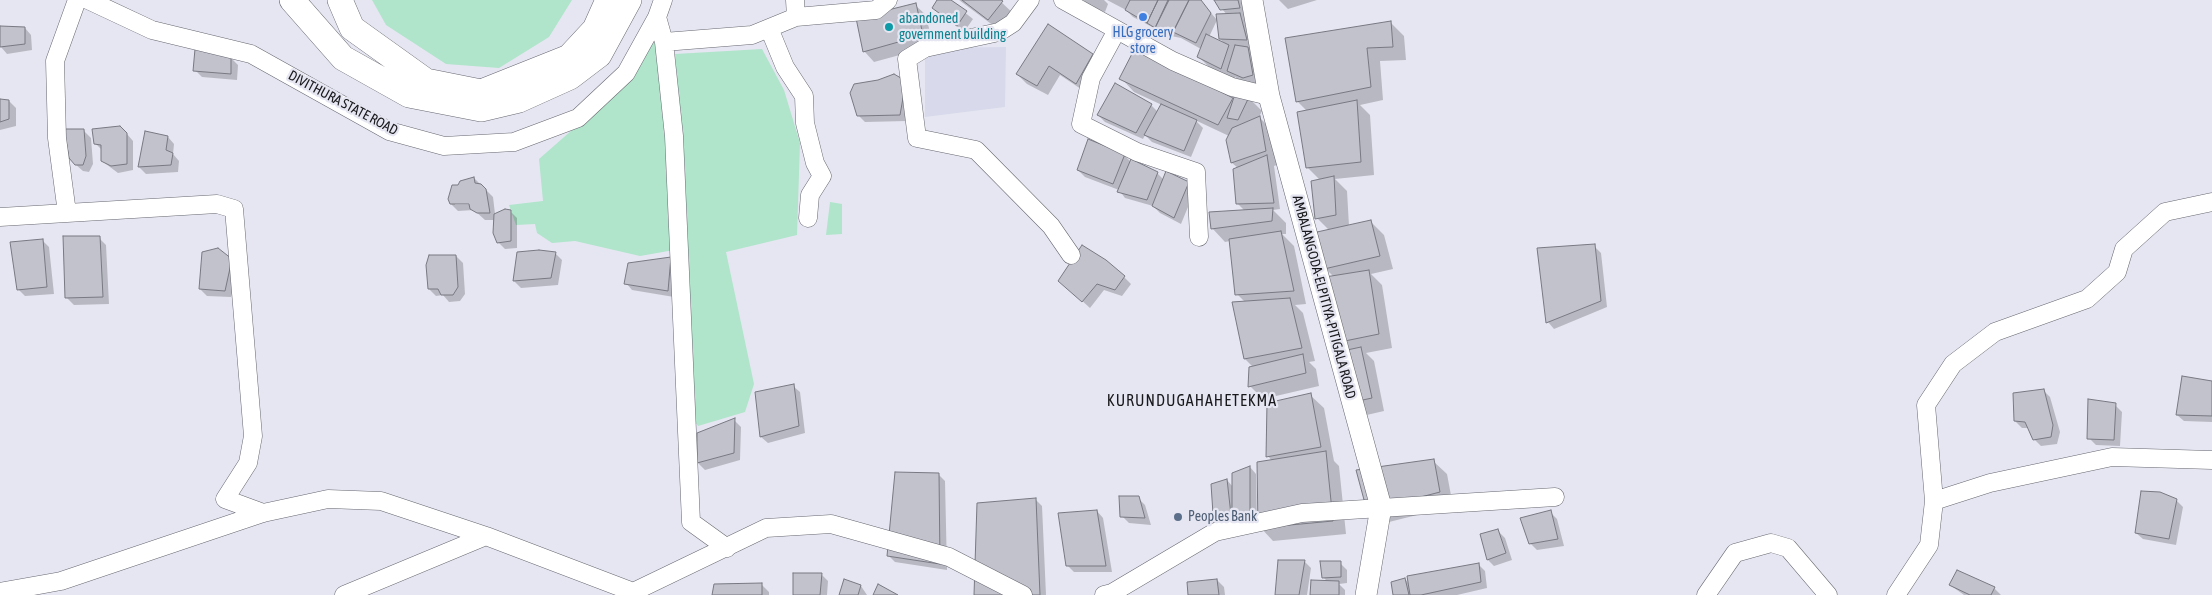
<!DOCTYPE html>
<style>
body{margin:0}
canvas{display:block;background:#e5e6f1}
</style>
<canvas width="2212" height="595"></canvas>
<script>
const ctx = document.querySelector('canvas').getContext('2d');
ctx.lineJoin = 'round';
function fill(path, color) {
  ctx.fillStyle = color;
  ctx.fill(path, 'evenodd');
}
function toPath(rows) {
  const path = new Path2D();
  for (const r of rows) {
    path.moveTo(r[0], r[1]);
    for (let i = 2; i < r.length; i += 2) path.lineTo(r[i], r[i + 1]);
  }
  return path;
}
function stroke(path, color, width, dash) {
  ctx.strokeStyle = color;
  ctx.lineWidth = width;
  ctx.lineCap = dash ? 'butt' : 'round';
  ctx.setLineDash(dash || []);
  ctx.stroke(path);
}
function drawText(font, color, halo, rows, align = 'center') {
  ctx.font = font + ' "Asap Condensed",sans-serif';
  ctx.lineWidth = 4.5;
  ctx.setLineDash([]);
  ctx.textBaseline = 'middle';
  ctx.strokeStyle = halo;
  ctx.fillStyle = color;
  for (const [text, x, y, turn = 0] of rows) {
    ctx.save();
    ctx.translate(x, y);
    ctx.rotate((+turn || 0) * Math.PI / 180);
    ctx.textAlign = isNaN(turn) ? turn : align;
    if (halo) ctx.strokeText(text, 0, 0);
    ctx.fillText(text, 0, 0);
    ctx.restore();
  }
}
const built = toPath([
 [1006,47,1005,107,925,117,925,48]
]);
const green = toPath([
 [372,0,572,0,549,37,499,68,446,64,386,25],
 [657,17,667,67,674,250,640,256,575,241,552,243,537,233,535,224,516,225,509,205,543,201,539,159,596,109],
 [762,49,784,90,800,143,797,235,726,252,754,384,745,412,698,426,694,420,681,130,675,54],
 [830,202,842,204,842,234,826,235]
]);
const shadow = toPath([
 [938,0,949,0,973,19,964,32,933,8],
 [959,0,999,0,1015,15,1002,32],
 [1083,0,1104,0,1108,4,1105,12,1089,6],
 [1107,0,1200,0,1217,20,1209,37,1226,45,1220,39,1227,15,1215,0,1248,0,1266,88,1242,84,1235,77,1234,81,1212,70,1198,56,1201,49,1181,38,1171,36,1169,40,1156,29,1133,17,1126,10],
 [1279,0,1317,0,1288,9],
 [915,5,926,15,933,46,874,62,864,51],
 [1391,23,1404,36,1406,60,1380,61,1383,100,1360,105,1370,115,1374,175,1335,179,1347,191,1349,226,1371,222,1384,235,1393,269,1371,274,1382,285,1392,348,1366,353,1374,361,1384,411,1358,417,1334,277,1325,268,1329,230,1317,218,1320,180,1307,167,1307,111,1297,101],
 [25,28,31,35,32,50,7,54,1,47],
 [1136,50,1234,101,1249,98,1262,111,1259,117,1273,131,1279,164,1274,166,1280,209,1273,210,1286,223,1286,234,1282,234,1294,246,1306,304,1295,305,1303,313,1315,361,1309,362,1316,369,1319,386,1263,399,1250,386,1254,368,1245,359,1233,303,1245,302,1237,294,1230,241,1225,242,1212,228,1245,211,1238,204,1238,168,1232,163,1227,140,1229,136,1195,120,1203,128,1191,157,1152,142,1145,135,1143,139,1105,122,1098,115,1151,105,1158,112,1162,105,1134,92,1121,78],
 [1092,55,1102,66,1087,93,1060,75,1048,95,1027,84,1017,74],
 [231,58,238,65,237,80,202,77,195,70],
 [905,82,907,121,865,122,858,115],
 [0,101,9,101,16,108,16,126,0,130],
 [84,131,91,138,93,164,89,172,83,171,75,164],
 [146,133,168,137,174,144,173,154,179,161,178,172,146,174,139,167],
 [127,134,133,141,133,170,118,173,102,161,102,150,95,143],
 [1124,155,1131,162,1157,173,1164,180,1188,183,1195,190,1181,224,1160,213,1153,206,1125,198,1119,190,1085,177,1078,170],
 [474,178,493,197,495,214,510,211,517,218,517,248,505,249,498,242,495,220,485,220,474,210,458,211,451,204,459,186],
 [476,202,476,205,455,205,455,203],
 [99,238,106,245,109,304,74,305,67,298],
 [42,240,49,247,54,294,25,296,18,289],
 [1594,246,1601,253,1607,307,1554,329,1548,322],
 [203,253,238,267,231,297,207,296,200,289],
 [518,253,555,253,562,260,558,285,521,288,514,281],
 [456,256,463,263,465,294,460,301,449,302,443,295,436,296,429,289],
 [670,259,677,265,674,297,632,290,626,283],
 [1124,277,1131,284,1122,296,1104,290,1090,308,1067,287],
 [2212,382,2212,422,2184,421,2177,415],
 [793,386,800,392,805,433,768,443,761,437],
 [2044,391,2050,397,2060,432,2057,444,2041,446,2034,439,2029,428,2022,428,2015,421],
 [1310,395,1324,408,1334,461,1339,466,1346,534,1273,541,1260,527,1272,461,1268,456],
 [2115,405,2122,412,2120,446,2096,445,2089,438],
 [734,420,741,427,740,460,705,470,698,463,698,433],
 [1433,461,1447,474,1453,506,1381,524],
 [1250,467,1256,474,1257,523,1222,536,1227,480,1233,487],
 [938,474,945,481,947,570,895,562,888,555],
 [1138,498,1145,505,1151,525,1129,523,1122,516],
 [1035,499,1042,506,1046,595,975,595],
 [2176,500,2183,507,2176,545,2143,539,2136,533],
 [1097,511,1103,518,1112,572,1074,572,1067,565],
 [1550,512,1557,519,1564,546,1537,550,1530,543],
 [1498,531,1505,538,1512,560,1494,566,1488,560],
 [1304,561,1311,568,1307,595,1276,595],
 [1340,563,1347,570,1347,583,1339,584,1345,590,1345,595,1311,595,1328,582,1323,577],
 [1478,564,1485,571,1487,588,1457,595,1394,595,1405,579,1410,585],
 [821,574,828,581,827,595,794,595],
 [1217,580,1224,587,1225,595,1190,595],
 [762,585,769,592,769,595,713,595],
 [1950,585,1994,588,2001,595,1964,595],
 [861,586,867,595,840,595]
]);
const building = toPath([
 [937,0,951,0,967,11,957,26,932,8,937,0],
 [962,0,1001,0,1003,1,988,20,962,0],
 [1130,0,1158,0,1147,23,1125,10,1130,0],
 [1158,0,1169,0,1155,28,1147,23,1158,0],
 [1168,0,1189,0,1173,32,1155,28,1168,0],
 [1189,0,1201,0,1211,13,1196,43,1173,32,1189,0],
 [1214,0,1238,0,1240,8,1220,10,1214,0],
 [916,3,923,35,863,52,856,18,916,3],
 [1240,13,1247,40,1219,39,1216,14,1240,13],
 [1391,21,1393,47,1367,48,1371,87,1296,102,1285,38,1391,21],
 [1048,24,1093,54,1076,84,1049,66,1037,86,1016,74,1048,24],
 [0,26,25,27,25,44,0,47,0,26],
 [1206,34,1229,45,1221,69,1197,57,1206,34],
 [1235,45,1248,47,1253,75,1243,78,1227,71,1235,45],
 [1135,48,1233,98,1218,125,1119,79,1135,48],
 [195,49,231,57,231,74,193,71,195,49],
 [894,74,906,81,900,115,857,116,850,93,854,84,878,80,894,74],
 [1115,83,1152,104,1136,133,1097,115,1115,83],
 [1235,94,1249,97,1238,120,1227,118,1235,94],
 [0,99,9,100,9,119,0,122,0,99],
 [1357,100,1361,162,1306,168,1297,112,1357,100],
 [1161,104,1197,120,1184,151,1144,135,1161,104],
 [1260,116,1266,151,1231,163,1226,140,1232,128,1260,116],
 [120,126,127,133,127,164,111,166,101,161,101,145,94,144,92,129,120,126],
 [64,129,84,129,86,156,83,165,75,165,69,158,64,129],
 [145,131,168,136,166,150,173,153,171,165,138,167,145,131],
 [1088,139,1125,154,1113,184,1077,170,1088,139],
 [1267,155,1274,203,1236,204,1233,169,1267,155],
 [1131,159,1158,172,1147,200,1117,192,1131,159],
 [1166,171,1189,182,1174,218,1152,206,1166,171],
 [1334,176,1336,215,1315,219,1311,181,1334,176],
 [474,177,475,183,481,184,486,189,490,213,477,213,470,209,469,204,450,204,448,199,452,185,458,185,460,181,474,177],
 [1273,208,1272,221,1211,229,1209,212,1273,208],
 [505,209,511,210,511,241,497,243,493,233,494,214,505,209],
 [1371,220,1380,256,1324,269,1317,232,1371,220],
 [1281,231,1294,291,1235,295,1229,239,1281,231],
 [63,236,100,236,103,297,65,298,63,236],
 [43,239,47,287,17,290,10,242,43,239],
 [1595,244,1601,301,1546,323,1537,248,1595,244],
 [1082,245,1106,260,1125,276,1115,290,1097,284,1082,302,1058,281,1082,245],
 [218,248,232,259,225,291,199,289,202,252,218,248],
 [539,250,556,252,551,278,513,281,517,252,539,250],
 [429,255,456,255,458,287,453,295,441,295,438,289,428,289,426,265,429,255],
 [671,257,668,291,624,284,628,263,671,257],
 [1369,270,1379,334,1335,343,1325,277,1369,270],
 [1290,298,1302,348,1244,359,1232,302,1290,298],
 [1361,347,1372,398,1344,404,1338,352,1361,347],
 [1303,354,1306,373,1248,387,1249,367,1303,354],
 [2182,376,2212,381,2212,416,2176,415,2182,376],
 [794,384,799,426,760,437,755,392,794,384],
 [2044,389,2053,425,2051,437,2033,440,2025,422,2014,421,2013,393,2044,389],
 [1311,393,1321,447,1266,457,1267,403,1311,393],
 [2088,399,2116,403,2114,440,2087,439,2088,399],
 [735,418,734,453,697,463,697,433,735,418],
 [1326,451,1333,521,1258,528,1257,462,1326,451],
 [1434,459,1440,492,1367,511,1356,470,1434,459],
 [1250,466,1250,517,1232,524,1232,473,1250,466],
 [895,472,939,473,940,564,887,556,895,472],
 [1227,479,1232,524,1214,529,1211,484,1227,479],
 [2141,491,2160,492,2177,499,2169,539,2135,533,2141,491],
 [1119,496,1139,496,1145,518,1120,517,1119,496],
 [1036,498,1040,595,974,595,977,503,1036,498],
 [1097,510,1106,566,1066,566,1058,513,1097,510],
 [1551,510,1558,539,1529,544,1520,518,1551,510],
 [1498,529,1506,553,1487,560,1480,534,1498,529],
 [1278,560,1305,560,1299,595,1275,595,1278,560],
 [1320,561,1341,561,1341,577,1322,578,1320,561],
 [1479,563,1481,582,1421,595,1410,595,1407,576,1479,563],
 [1957,570,1995,587,1991,595,1970,595,1949,585,1957,570],
 [793,573,822,573,820,595,793,595,793,573],
 [1405,578,1409,595,1393,595,1391,582,1405,578],
 [844,579,861,585,858,595,839,595,844,579],
 [1217,579,1219,595,1188,595,1187,582,1217,579],
 [1311,580,1339,581,1339,595,1310,595,1311,580],
 [762,583,762,595,712,595,714,584,762,583],
 [878,584,898,595,873,595,878,584]
]);
const minor = toPath([
 [88,0,152,30,251,54,389,131,444,146,514,142,578,118,626,73,657,17,663,0],
 [795,0,796,17],
 [1030,0,1013,23,999,32,925,48,907,59,917,138,976,150,1051,226,1071,255],
 [1063,0,1173,61,1232,87,1269,96],
 [657,17,664,42,674,136,691,522,727,548],
 [769,28,785,67,804,96,805,123,815,163,822,176,810,195,808,218],
 [1117,30,1091,78,1081,124,1137,152,1196,172,1199,237],
 [664,42,752,35,796,17,876,10,888,0],
 [67,213,57,138,55,61,77,0],
 [0,217,217,204,234,209,253,436,248,463,225,499,263,513],
 [1934,501,1990,483,2112,457,2212,460],
 [0,592,61,581,263,513,328,499,381,501,486,536,633,592,766,528,831,524,949,557,1023,595],
 [344,595,486,536],
 [1104,595,1112,593,1215,532,1302,513,1555,497],
 [1706,595,1735,553,1771,543,1788,548,1828,595],
 [1896,595,1929,545,1934,501,1926,405,1953,364,1995,332,2087,299,2117,272,2124,249,2165,212,2212,202]
]);
const major = toPath([
 [1252,0,1269,96,1381,507,1366,595]
]);
const highway = toPath([
 [292,0,343,58,409,95,481,109,519,100,570,77,599,55,629,0],
 [340,0,352,28,426,81,481,92,569,57,595,29,608,0]
]);
const markers = [
 [1143,17,5,"#3f7fe0"],
 [889,27,5,"#0f9aa8"],
 [1178,517,5,"#5c6f8a"]
];
const cultureNames = [
 ["abandoned",899,19],
 ["government building",899,35]
];
const shopNames = [
 ["HLG grocery",1143,33],
 ["store",1143,49]
];
const streetNames = [
 ["DIVITHURA STATE ROAD",343,103,28],
 ["AMBALANGODA-ELPITIYA-PITIGALA ROAD",1324,297,75]
];
const serviceNames = [
 ["Peoples Bank",1188,517]
];
const quarterNames = [
 ["KURUNDUGAHAHETEKMA",1192,401]
];
fill(built, '#d8daec');
fill(green, '#b0e5cb');
fill(shadow, '#0003');
fill(building, '#c1c2cc');
stroke(building, '#787982', 1);
stroke(minor, '#676871', 19);
stroke(major, '#676871', 22);
stroke(highway, '#676871', 26);
stroke(minor, '#fff', 18);
stroke(major, '#fff', 21);
stroke(highway, '#fff', 25);
for (const [x, y, r, color] of markers) {
  const dot = new Path2D();
  dot.arc(x, y, r, 0, 2 * Math.PI);
  ctx.fillStyle = color;
  ctx.fill(dot);
  stroke(dot, '#e5e6f1', 2);
}
drawText('14px', '#0d838f', '#e5e6f1', cultureNames, 'left');
drawText('14px', '#366cbe', '#e5e6f1', shopNames);
drawText('14px', '#19191d', '#e5e6f1', streetNames);
drawText('14px', '#4e5e75', '#e5e6f1', serviceNames, 'left');
ctx.letterSpacing = '1px';
drawText('16px', '#19191d', '#e5e6f1', quarterNames);
ctx.letterSpacing = '0px';
</script>
